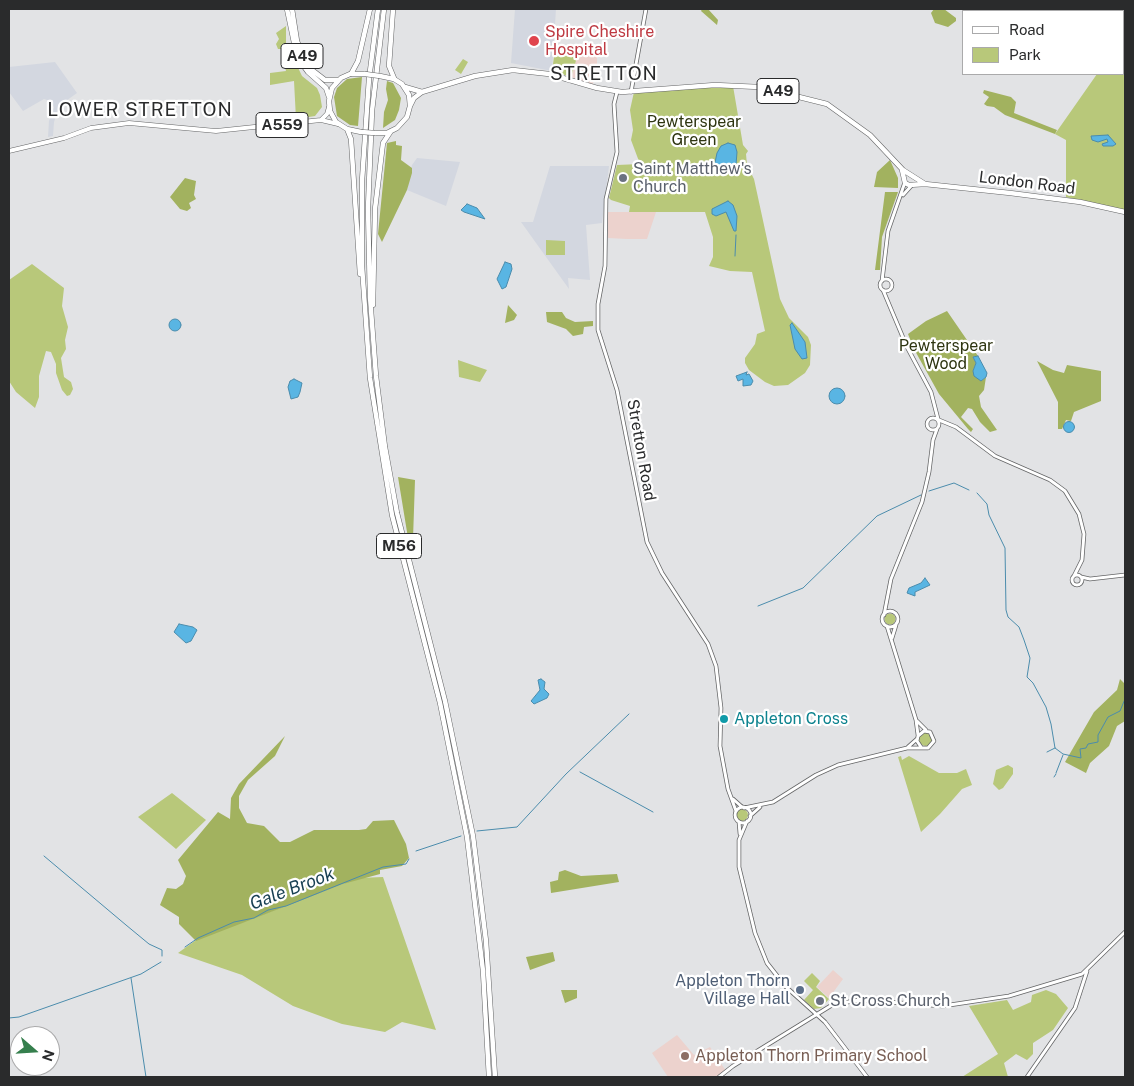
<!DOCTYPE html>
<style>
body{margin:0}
#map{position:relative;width:1134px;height:1086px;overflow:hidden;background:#e2e3e5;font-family:"Public Sans",sans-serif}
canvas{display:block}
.frame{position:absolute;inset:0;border:10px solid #2a2b2c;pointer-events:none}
.legend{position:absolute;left:962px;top:10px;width:162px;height:65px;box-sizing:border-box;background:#fff;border:1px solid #aaaaab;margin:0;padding:6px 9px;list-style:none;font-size:15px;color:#2a2b2c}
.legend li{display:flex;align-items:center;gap:10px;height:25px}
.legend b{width:25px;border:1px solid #aaaaab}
.north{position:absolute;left:10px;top:1026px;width:50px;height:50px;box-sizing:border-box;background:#fff;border:1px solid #aaaaab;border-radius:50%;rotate:109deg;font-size:14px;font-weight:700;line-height:20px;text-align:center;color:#2a2b2c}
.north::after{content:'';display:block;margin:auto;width:18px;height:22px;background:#357f4d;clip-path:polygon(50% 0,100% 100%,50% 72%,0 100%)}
</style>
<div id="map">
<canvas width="1134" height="1086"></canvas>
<div class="frame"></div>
<ul class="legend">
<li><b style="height:6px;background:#fff"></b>Road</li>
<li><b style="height:14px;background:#b8c87a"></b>Park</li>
</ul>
<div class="north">N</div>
</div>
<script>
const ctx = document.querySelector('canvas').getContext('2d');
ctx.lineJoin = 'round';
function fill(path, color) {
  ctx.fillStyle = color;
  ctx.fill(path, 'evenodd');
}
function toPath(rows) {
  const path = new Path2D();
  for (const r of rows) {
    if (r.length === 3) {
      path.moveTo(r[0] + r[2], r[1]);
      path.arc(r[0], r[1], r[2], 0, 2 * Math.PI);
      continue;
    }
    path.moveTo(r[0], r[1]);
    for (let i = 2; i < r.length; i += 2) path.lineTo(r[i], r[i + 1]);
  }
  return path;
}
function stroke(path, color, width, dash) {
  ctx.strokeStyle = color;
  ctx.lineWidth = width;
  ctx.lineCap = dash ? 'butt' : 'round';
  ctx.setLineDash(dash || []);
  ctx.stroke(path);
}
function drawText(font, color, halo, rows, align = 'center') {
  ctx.font = font + ' "Public Sans",sans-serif';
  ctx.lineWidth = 4.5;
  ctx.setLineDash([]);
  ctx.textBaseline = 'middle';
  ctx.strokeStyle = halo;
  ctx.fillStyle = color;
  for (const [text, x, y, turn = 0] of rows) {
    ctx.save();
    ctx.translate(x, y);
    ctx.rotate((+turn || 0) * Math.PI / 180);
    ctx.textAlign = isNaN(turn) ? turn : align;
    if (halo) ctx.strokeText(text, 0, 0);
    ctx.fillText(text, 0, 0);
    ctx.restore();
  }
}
const built = toPath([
 [513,9,556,9,552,71,511,63,515,9],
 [55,62,77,93,59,106,54,122,53,136,48,137,49,121,54,107,47,100,44,99,23,111,9,92,9,67],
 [417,158,460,162,446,206,407,190,412,165],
 [550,166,609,166,602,223,586,225,590,280,568,278,569,289,521,222,533,222]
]);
const education = toPath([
 [579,51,597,53,597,67,593,84,571,77],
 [608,212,656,212,647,239,627,239,608,238],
 [833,970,843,979,829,998,817,987],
 [677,1035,694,1055,710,1047,726,1071,719,1077,668,1077,652,1053]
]);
const green = toPath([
 [286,26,286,44,290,51,302,76,317,88,320,95,322,107,315,116,296,119,294,81,270,85,270,73,286,71,285,67,282,67,282,49,278,49,276,44,279,39,276,33],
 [1123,39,1125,39,1125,212,1066,197,1066,140,1055,134,1097,74,1123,74],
 [555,50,579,51,571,77,552,71],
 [463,59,468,62,461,74,455,70],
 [733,86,743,145,748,151,746,154,747,165,754,179,780,299,789,318,808,337,811,345,810,365,805,373,788,385,774,386,765,382,749,370,745,363,745,358,755,344,757,334,765,331,752,272,730,271,709,266,713,257,713,237,705,212,629,212,630,206,611,200,609,198,617,165,640,164,631,140,633,130,630,110,634,92],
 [546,240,565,241,565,255,546,255],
 [32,264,64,288,62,306,68,327,65,340,66,349,61,358,64,377,71,382,73,389,70,395,67,396,62,390,56,373,56,364,51,352,46,351,39,376,39,397,35,408,16,392,9,381,9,280],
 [458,360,487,370,480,382,459,377],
 [890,619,5.5],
 [926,739,7],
 [901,756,902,760,909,756,939,773,957,773,966,769,972,785,962,789,940,814,921,832,898,757],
 [1008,765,1013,768,1013,774,1003,788,999,790,993,784,996,770],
 [172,793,206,820,176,849,138,817],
 [742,815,6],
 [383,877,436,1030,402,1022,385,1032,342,1024,293,1006,242,975,178,953,196,940,358,878],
 [812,973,820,981,816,987,829,999,821,1008,814,1009,804,1000,813,990,804,981],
 [1046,990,1056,994,1068,1008,1053,1030,1033,1043,1033,1054,1027,1060,1016,1054,1004,1063,1008,1077,962,1077,998,1054,969,1006,1007,1000,1013,1010,1031,1002,1032,995]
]);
const forest = toPath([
 [702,9,708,9,718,20,717,25,701,11],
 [934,9,944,9,956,18,956,21,948,27,935,23,931,13],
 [362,77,358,126,350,125,337,116,334,97,337,88,347,79],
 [387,81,393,83,401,98,399,110,395,120,383,128,384,112,388,100,386,89],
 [984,90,1011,97,1016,102,1014,113,1057,130,1055,134,1005,115,994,107,987,106,984,104,989,97,983,93],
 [396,141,396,145,402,146,401,160,412,168,412,173,407,190,382,242,378,234,387,143],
 [890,160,898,178,898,188,874,187,877,172],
 [185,178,196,181,194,195,196,199,189,203,191,208,187,211,180,209,170,197],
 [885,192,898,192,882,237,880,270,875,270],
 [508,305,517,315,514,320,505,323],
 [947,311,978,356,973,357,976,363,973,371,981,381,986,377,984,390,979,396,981,407,997,430,990,432,980,422,972,409,968,408,961,417,973,429,971,432,968,429,939,394,914,349,908,334,926,321],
 [546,312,562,312,566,318,575,322,593,321,593,326,584,327,583,334,573,336,566,329,547,322],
 [1037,361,1053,370,1064,373,1067,365,1101,371,1101,401,1074,412,1071,421,1066,420,1062,429,1058,429,1058,402],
 [398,477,415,480,413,539,408,538],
 [1120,679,1125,684,1125,721,1117,726,1109,746,1090,763,1086,773,1065,762,1094,712,1117,690],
 [285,736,275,756,248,780,239,796,239,808,247,823,264,826,280,842,290,842,314,830,359,830,366,829,373,821,394,820,406,844,409,858,402,866,380,870,380,874,343,884,196,941,179,924,179,917,160,905,167,888,176,889,183,884,186,876,178,860,218,812,230,819,231,798,239,784],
 [565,870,581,876,617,874,619,882,551,893,550,882,558,880,559,872],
 [553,952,555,961,530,970,526,957],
 [561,990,577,990,577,998,565,1003]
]);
const water = toPath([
 [1108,135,1116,144,1113,146,1103,146,1102,144,1108,142,1107,139,1098,142,1092,140,1091,136,1108,135],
 [728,143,735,145,737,152,736,165,723,174,713,172,717,153,721,146,728,143],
 [728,201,733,205,737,216,736,231,734,231,726,212,716,216,712,214,712,209,728,201],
 [467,204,477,208,485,219,464,212,461,210,467,204],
 [505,262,511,264,512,269,506,287,502,289,497,279,505,262],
 [175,325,6],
 [792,323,805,342,807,358,802,359,795,349,790,325,792,323],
 [978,356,987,373,986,377,981,381,974,376,973,371,976,363,973,357,978,356],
 [747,372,746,375,749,374,753,381,751,385,743,386,743,379,738,381,736,376,747,372],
 [294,379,302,383,300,392,298,397,291,399,288,387,290,381,294,379],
 [837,396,8],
 [1069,427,5.5],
 [925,578,930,585,915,592,915,596,907,593,909,588,921,583,925,578],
 [179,624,193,627,197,630,191,641,186,643,174,632,179,624],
 [541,679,545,682,544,689,549,694,547,698,534,704,531,701,540,690,538,680,541,679]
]);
const stream = toPath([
 [735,256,736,235],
 [929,491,954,483,969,490],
 [977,493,987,504,989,515,1005,548,1006,610,1008,617,1019,627,1024,640,1030,658,1027,677,1033,683,1046,707,1051,724,1055,748,1063,754,1081,758,1080,749,1086,748,1088,744,1098,742,1098,735,1108,717,1120,711,1125,699],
 [758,606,803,588,877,516,921,495],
 [1047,752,1055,748],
 [580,772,653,812],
 [1056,773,1063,755],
 [1054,777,1056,774],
 [477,831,517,827,566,774,629,714],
 [416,851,461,836],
 [44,856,126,925,149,944,162,950,162,956],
 [185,947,198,938,234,922,254,918,268,910,286,906,383,867,406,864,409,859],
 [131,978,146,1077],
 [9,1018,19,1017,141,974,161,962]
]);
const secondary = toPath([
 [617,92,614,104,617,152,606,199,605,266,598,304,598,330,617,390,647,542,662,573,708,644,716,666,721,708,720,746,728,789,736,811],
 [631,92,646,9],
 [903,195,912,185],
 [886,285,6],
 [882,281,888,231,905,182],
 [883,290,907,347,931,392,938,419],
 [933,424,6],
 [939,420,956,427,995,456,1050,480,1065,491,1079,514,1084,534,1082,560,1074,576],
 [1077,580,5],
 [1081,577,1090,579,1125,575],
 [890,619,8],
 [884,615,891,579,922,502,929,472,933,440,937,429],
 [887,626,916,720,918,735],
 [892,638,896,625],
 [917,721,926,730],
 [908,747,917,739],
 [733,799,742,807],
 [743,815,8],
 [744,808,773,802,816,775,838,765,907,748,928,748,934,741,930,732,924,731,918,736,917,741,921,747],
 [750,816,760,807],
 [747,821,739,840,739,867,755,933,767,963,785,986,825,1022,867,1077],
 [739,822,740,834],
 [719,1077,733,1066,832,1005,859,1000,943,1006,1009,996,1082,974,1125,932],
 [1027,1077,1075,1008,1087,971]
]);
const primary = toPath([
 [321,120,327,114,329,107],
 [9,151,64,138,91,128,129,123,216,131,321,120,338,124]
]);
const highway = toPath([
 [287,9,297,57,308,72,326,88,329,97],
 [292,9,297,41,304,59,312,70,325,80,339,80],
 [378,9,369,79,362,181,362,266,370,378,392,515,440,703,467,837,483,971,489,1077],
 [384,9,372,111,368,208,370,297,376,376,385,447,397,513,445,701,473,836,486,941,495,1077],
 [393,9,389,66,394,78],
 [351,74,358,61,370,9],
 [405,87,422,92],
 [410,106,414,98,422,92,475,76,513,70,549,74,597,88,622,92,715,85,759,87,827,104,870,135,903,170,925,184],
 [347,129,351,139,360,274],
 [361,132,347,129,336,122,330,111,329,101,332,88,341,78,350,74,365,74],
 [375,133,387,133,397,128,407,117,410,106,409,95,402,84,394,79,380,76],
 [902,170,905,183,909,185,925,184,1010,193,1080,202,1125,212],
 [373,305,375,209,383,143,391,131]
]);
const highwayBridge = toPath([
 [365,74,380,76],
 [361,132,375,133]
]);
const markers = [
 [534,41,6,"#e0444e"],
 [623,178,5,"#6b7280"],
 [724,719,5,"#0f9aa8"],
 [800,990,5,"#5c6f8a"],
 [820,1001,5,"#6b7280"],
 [685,1056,5,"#8d6e63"]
];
const shields = [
 [302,56,42],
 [778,91,42],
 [282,125,52],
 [399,546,45]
];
const shieldNames = [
 ["A49",302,56],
 ["A49",778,91],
 ["A559",282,125],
 ["M56",399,546]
];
const healthNames = [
 ["Spire Cheshire",545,32],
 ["Hospital",545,50]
];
const parkNames = [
 ["Pewterspear",694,122],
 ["Green",694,140],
 ["Pewterspear",946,346],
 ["Wood",946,364]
];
const worshipNames = [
 ["Saint Matthew's",633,169],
 ["Church",633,187],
 ["St Cross Church",830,1001]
];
const streetNames = [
 ["London Road",1027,183,7],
 ["Stretton Road",641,450,80]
];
const cultureNames = [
 ["Appleton Cross",734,719]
];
const serviceNames = [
 ["Appleton Thorn",790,981],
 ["Village Hall",790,999]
];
const educationNames = [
 ["Appleton Thorn Primary School",695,1056]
];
const waterNames = [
 ["Gale Brook",292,889,-21]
];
const quarterNames = [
 ["STRETTON",604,74],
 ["LOWER STRETTON",140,110]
];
fill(built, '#d3d7e0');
fill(education, '#ecd2cd');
fill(green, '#b8c87a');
fill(forest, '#a2b25f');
fill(water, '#59b5e3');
stroke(water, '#4b8cac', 1);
stroke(stream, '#4b8cac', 1);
stroke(secondary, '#646566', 4.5);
stroke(primary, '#646566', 5);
stroke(highway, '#646566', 5.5);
stroke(secondary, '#fff', 3);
stroke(primary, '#fff', 4);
stroke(highway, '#fff', 4.5);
stroke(highwayBridge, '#646566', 5.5, []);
stroke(highwayBridge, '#fff', 4.5);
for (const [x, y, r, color] of markers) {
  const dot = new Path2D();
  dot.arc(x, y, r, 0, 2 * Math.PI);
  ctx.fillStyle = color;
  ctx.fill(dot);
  stroke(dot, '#fff', 2);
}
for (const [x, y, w] of shields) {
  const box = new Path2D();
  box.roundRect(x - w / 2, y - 12.5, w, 25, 4);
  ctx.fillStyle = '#fff';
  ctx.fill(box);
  stroke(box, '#2a2b2c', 1);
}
drawText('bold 15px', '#2a2b2c', null, shieldNames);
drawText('16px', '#be3a42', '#fff', healthNames, 'left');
drawText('16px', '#2e3511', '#fff', parkNames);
drawText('16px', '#5b616d', '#fff', worshipNames, 'left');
drawText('16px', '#2a2b2c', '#fff', streetNames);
drawText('16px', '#0d838f', '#fff', cultureNames, 'left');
drawText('16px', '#4e5e75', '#fff', serviceNames, 'right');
drawText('16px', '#785e54', '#fff', educationNames, 'left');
drawText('italic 18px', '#173f52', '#fff', waterNames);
ctx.letterSpacing = '1px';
drawText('19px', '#2a2b2c', '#fff', quarterNames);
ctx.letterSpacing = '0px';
</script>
